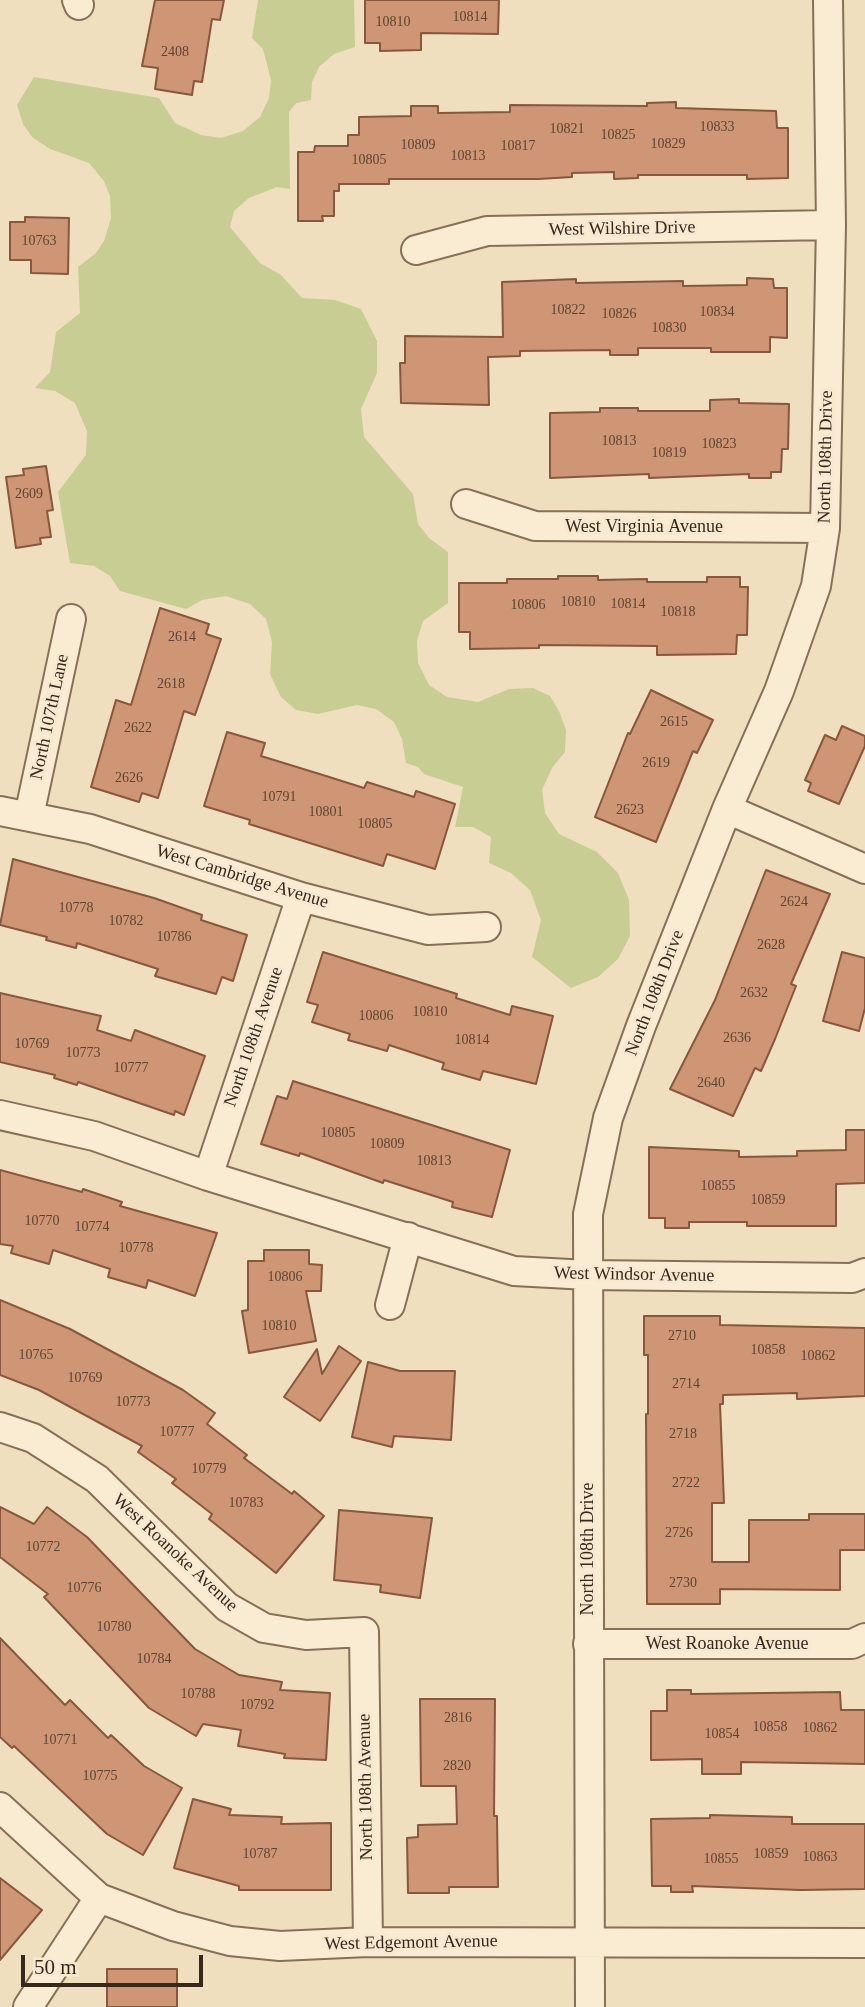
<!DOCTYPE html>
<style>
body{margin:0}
#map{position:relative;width:865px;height:2007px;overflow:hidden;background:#efdfbf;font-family:Georgia,serif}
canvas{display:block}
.scale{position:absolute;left:21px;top:1955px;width:182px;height:32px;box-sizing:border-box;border:4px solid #37281c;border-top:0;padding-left:9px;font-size:21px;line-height:24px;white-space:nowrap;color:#37281c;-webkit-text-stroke:5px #f6e9cf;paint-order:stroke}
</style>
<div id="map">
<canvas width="865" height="2007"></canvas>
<div class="scale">50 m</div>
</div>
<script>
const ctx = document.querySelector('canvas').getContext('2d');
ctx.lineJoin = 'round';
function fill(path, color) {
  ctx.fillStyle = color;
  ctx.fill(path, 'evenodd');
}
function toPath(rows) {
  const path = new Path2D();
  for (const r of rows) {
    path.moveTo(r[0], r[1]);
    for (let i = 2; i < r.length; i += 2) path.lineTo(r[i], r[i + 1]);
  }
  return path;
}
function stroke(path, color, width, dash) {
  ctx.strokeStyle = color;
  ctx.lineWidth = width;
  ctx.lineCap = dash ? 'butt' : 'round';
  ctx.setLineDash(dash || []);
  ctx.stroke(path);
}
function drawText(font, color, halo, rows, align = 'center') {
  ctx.font = font + ' Georgia,serif';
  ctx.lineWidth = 6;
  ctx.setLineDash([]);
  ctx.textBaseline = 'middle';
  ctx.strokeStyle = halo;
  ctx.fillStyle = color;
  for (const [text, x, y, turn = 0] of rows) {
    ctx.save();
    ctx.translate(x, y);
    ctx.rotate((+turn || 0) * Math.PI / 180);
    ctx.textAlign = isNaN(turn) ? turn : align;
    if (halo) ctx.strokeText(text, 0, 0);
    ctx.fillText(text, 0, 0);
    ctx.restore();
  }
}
const green = toPath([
 [258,0,354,0,355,47,334,54,319,67,312,82,311,100,296,103,289,112,290,189,277,187,249,198,234,211,230,227,260,263,281,275,302,298,335,300,361,309,377,341,377,373,361,409,364,437,413,494,418,524,429,538,448,552,448,603,423,621,417,641,418,663,429,685,447,697,478,702,509,689,533,688,550,696,559,711,566,730,565,752,552,768,542,790,545,813,559,834,597,852,618,873,629,900,630,936,618,959,598,977,571,988,532,957,541,920,530,890,511,873,489,863,491,837,473,827,455,827,463,787,424,774,418,767,406,763,402,739,394,722,376,709,357,705,318,714,296,710,281,697,270,674,272,642,266,619,250,604,226,596,202,600,186,609,120,591,110,576,94,566,70,563,58,492,86,455,87,431,75,403,55,391,35,388,50,372,56,332,80,313,78,267,96,253,104,241,111,218,110,196,104,181,89,163,50,149,32,137,23,124,17,105,34,77,159,98,175,123,201,135,221,138,243,131,260,117,269,98,271,80,263,49,252,38]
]);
const building = toPath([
 [155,0,224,0,220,20,212,19,202,82,194,81,192,95,155,89,158,68,142,66,155,0],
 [365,0,499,0,498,34,421,33,421,50,380,51,380,43,365,43,365,0],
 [676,102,676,108,776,111,777,128,788,128,788,178,747,179,747,175,638,175,638,178,614,179,614,172,572,173,572,177,538,179,389,179,389,184,339,184,339,191,334,191,334,216,322,216,323,221,298,221,298,152,314,152,315,146,348,146,348,135,359,135,359,117,411,116,411,106,438,106,438,113,510,112,510,105,647,106,647,103,676,102],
 [25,217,69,218,68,274,31,273,31,260,10,260,10,222,25,222,25,217],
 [747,278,773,279,774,288,787,288,787,338,770,337,770,352,711,352,711,348,638,348,638,355,610,355,610,350,520,351,520,356,488,357,489,405,401,403,400,363,405,363,405,336,503,337,502,282,576,279,576,283,683,281,683,286,747,285,747,278],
 [739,399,739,403,789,404,788,449,782,449,781,472,771,472,771,478,749,478,749,474,649,478,649,474,550,478,550,413,600,412,600,408,638,408,638,411,710,411,710,400,739,399],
 [46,466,53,510,47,511,51,537,40,538,41,544,16,548,6,477,24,475,23,469,46,466],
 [558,576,598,576,598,580,647,579,647,582,707,582,707,577,740,577,740,587,748,587,747,635,737,635,736,654,657,655,657,646,539,645,539,648,470,649,470,632,459,632,459,583,507,583,507,579,558,579,558,576],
 [160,608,209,624,206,634,221,639,195,715,184,711,158,798,142,793,139,802,91,787,116,700,131,705,160,608],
 [651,690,713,720,697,753,693,751,656,842,595,817,628,733,630,734,651,690],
 [842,726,865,736,865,746,839,804,808,791,811,783,805,780,825,735,836,740,842,726],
 [227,732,265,743,261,756,326,776,364,788,367,782,414,797,416,791,455,804,435,869,387,854,383,866,249,824,250,820,204,806,227,732],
 [13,859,154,898,202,915,201,920,247,935,233,981,222,977,216,994,155,976,158,969,77,943,76,948,46,940,47,937,0,925,13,859],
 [766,870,830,894,791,984,796,986,775,1039,761,1071,755,1068,733,1116,670,1089,715,1000,766,870],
 [323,952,457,994,456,998,510,1015,512,1006,553,1016,536,1084,483,1071,480,1080,442,1069,444,1063,389,1045,387,1051,348,1040,350,1034,312,1022,318,1005,307,1002,323,952],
 [842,952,865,958,865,1008,859,1031,823,1021,842,952],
 [0,993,101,1016,97,1030,131,1041,135,1030,205,1056,184,1115,175,1111,174,1115,78,1082,77,1085,54,1078,55,1075,0,1062,0,993],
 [293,1081,510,1150,492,1217,452,1207,453,1202,384,1180,383,1183,300,1153,299,1156,261,1144,277,1096,287,1099,293,1081],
 [846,1130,865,1130,865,1183,836,1184,836,1226,747,1226,747,1222,689,1222,689,1228,665,1228,665,1218,649,1218,649,1147,739,1151,739,1157,797,1156,797,1151,846,1150,846,1130],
 [0,1170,82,1192,83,1189,122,1202,120,1206,217,1233,195,1296,148,1280,146,1288,108,1277,110,1269,53,1250,49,1264,11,1253,13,1246,0,1244,0,1170],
 [264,1250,309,1250,309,1264,322,1265,321,1291,306,1291,316,1341,249,1353,242,1311,248,1310,248,1261,264,1261,264,1250],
 [0,1300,70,1329,183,1390,215,1413,207,1424,247,1455,244,1458,292,1494,294,1491,324,1516,276,1573,209,1519,212,1514,172,1483,176,1479,138,1452,142,1446,39,1390,0,1375,0,1300],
 [644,1316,720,1316,720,1325,865,1328,865,1396,797,1399,797,1393,723,1395,723,1404,720,1404,724,1503,712,1503,712,1562,749,1562,749,1520,809,1520,809,1514,865,1514,865,1550,840,1550,840,1590,720,1589,720,1604,647,1604,646,1414,648,1414,648,1355,644,1355,644,1316],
 [339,1346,361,1361,320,1421,284,1397,317,1349,322,1374,339,1346],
 [368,1362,400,1371,455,1371,451,1440,394,1436,392,1447,352,1437,368,1362],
 [0,1507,34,1524,47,1507,87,1537,195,1649,239,1675,282,1682,280,1690,330,1693,326,1760,284,1758,285,1754,238,1746,241,1730,203,1724,196,1736,149,1708,44,1597,48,1594,0,1557,0,1507],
 [339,1510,432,1518,420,1598,380,1592,381,1585,334,1580,339,1510],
 [0,1638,65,1705,70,1700,108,1738,111,1735,144,1766,182,1788,143,1855,107,1834,14,1746,12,1748,0,1737,0,1638],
 [667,1690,691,1690,691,1694,840,1692,841,1710,865,1710,865,1764,741,1762,741,1774,702,1774,702,1759,651,1760,651,1711,667,1711,667,1690],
 [420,1699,495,1699,494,1816,497,1816,498,1887,449,1887,449,1893,408,1893,407,1838,418,1837,418,1825,457,1824,456,1786,421,1786,420,1699],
 [193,1799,231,1809,229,1815,282,1817,281,1824,331,1823,331,1890,239,1890,239,1886,174,1868,193,1799],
 [710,1815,792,1817,792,1824,865,1824,865,1889,800,1890,692,1886,693,1892,671,1892,671,1886,652,1886,651,1819,710,1818,710,1815],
 [0,1878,42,1910,0,1960,0,1878],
 [107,1969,177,1969,177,2007,107,2007,107,1969]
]);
const minor = toPath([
 [77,0,79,5],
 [416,250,487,231,831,225],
 [466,504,535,526,825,528],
 [727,809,865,869],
 [0,811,90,829,301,897,428,930,486,927],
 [29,816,71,619],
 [0,1115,94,1136,208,1176,514,1271,588,1275,852,1278,865,1273],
 [208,1176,301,897],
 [390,1305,408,1237],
 [0,1427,33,1438,97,1479,227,1607,264,1628,306,1635,364,1632,368,1942],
 [588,1644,852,1644,865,1638],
 [0,1807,99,1898,173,1926,230,1941,280,1946,368,1942,865,1943],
 [28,2007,99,1898],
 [590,2007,588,1214,608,1118,641,1026,727,809,779,691,816,586,825,528,831,225,828,0]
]);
const numberNames = [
 ["10814",470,17],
 ["10810",393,22],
 ["2408",175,52],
 ["10833",717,127],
 ["10821",567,129],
 ["10825",618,135],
 ["10829",668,144],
 ["10809",418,145],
 ["10817",518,146],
 ["10813",468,156],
 ["10805",369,160],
 ["10763",39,241],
 ["10822",568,310],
 ["10834",717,312],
 ["10826",619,314],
 ["10830",669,328],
 ["10813",619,441],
 ["10823",719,444],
 ["10819",669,453],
 ["2609",29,494],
 ["10810",578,602],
 ["10814",628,604],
 ["10806",528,605],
 ["10818",678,612],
 ["2614",182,637],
 ["2618",171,684],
 ["2615",674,722],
 ["2622",138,728],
 ["2619",656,763],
 ["2626",129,778],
 ["10791",279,797],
 ["2623",630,810],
 ["10801",326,812],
 ["10805",375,824],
 ["2624",794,902],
 ["10778",76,908],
 ["10782",126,921],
 ["10786",174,937],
 ["2628",771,945],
 ["2632",754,993],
 ["10810",430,1012],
 ["10806",376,1016],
 ["2636",737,1038],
 ["10814",472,1040],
 ["10769",32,1044],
 ["10773",83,1053],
 ["10777",131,1068],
 ["2640",711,1083],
 ["10805",338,1133],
 ["10809",387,1144],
 ["10813",434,1161],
 ["10855",718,1186],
 ["10859",768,1200],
 ["10770",42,1221],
 ["10774",92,1227],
 ["10778",136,1248],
 ["10806",285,1277],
 ["10810",279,1326],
 ["2710",682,1336],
 ["10858",768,1350],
 ["10765",36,1355],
 ["10862",818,1356],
 ["10769",85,1378],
 ["2714",686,1384],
 ["10773",133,1402],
 ["10777",177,1432],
 ["2718",683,1434],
 ["10779",209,1469],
 ["2722",686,1483],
 ["10783",246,1503],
 ["2726",679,1533],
 ["10772",43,1547],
 ["2730",683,1583],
 ["10776",84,1588],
 ["10780",114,1627],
 ["10784",154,1659],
 ["10788",198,1694],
 ["10792",257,1705],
 ["2816",458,1718],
 ["10858",770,1727],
 ["10862",820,1728],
 ["10854",722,1734],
 ["10771",60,1740],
 ["2820",457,1766],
 ["10775",100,1776],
 ["10787",260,1854],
 ["10859",771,1854],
 ["10863",820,1857],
 ["10855",721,1859]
];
const streetNames = [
 ["West Wilshire Drive",622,229,-1],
 ["North 108th Drive",826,457,-89],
 ["West Virginia Avenue",644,527],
 ["North 107th Lane",50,717,-78],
 ["West Cambridge Avenue",242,877,17],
 ["North 108th Drive",655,993,-69],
 ["North 108th Avenue",254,1037,-71],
 ["West Windsor Avenue",634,1275,1],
 ["North 108th Drive",588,1549,-90],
 ["West Roanoke Avenue",175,1553,43],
 ["West Roanoke Avenue",727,1644],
 ["North 108th Avenue",366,1787,-91],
 ["West Edgemont Avenue",411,1943,-1]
];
fill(green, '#c8cd93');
fill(building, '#ce9674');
stroke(building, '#88573c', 2);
stroke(minor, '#886f57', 32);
stroke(minor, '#faecd2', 28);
drawText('14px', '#5d4432', null, numberNames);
drawText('18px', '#37281c', '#f6e9cf', streetNames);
</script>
